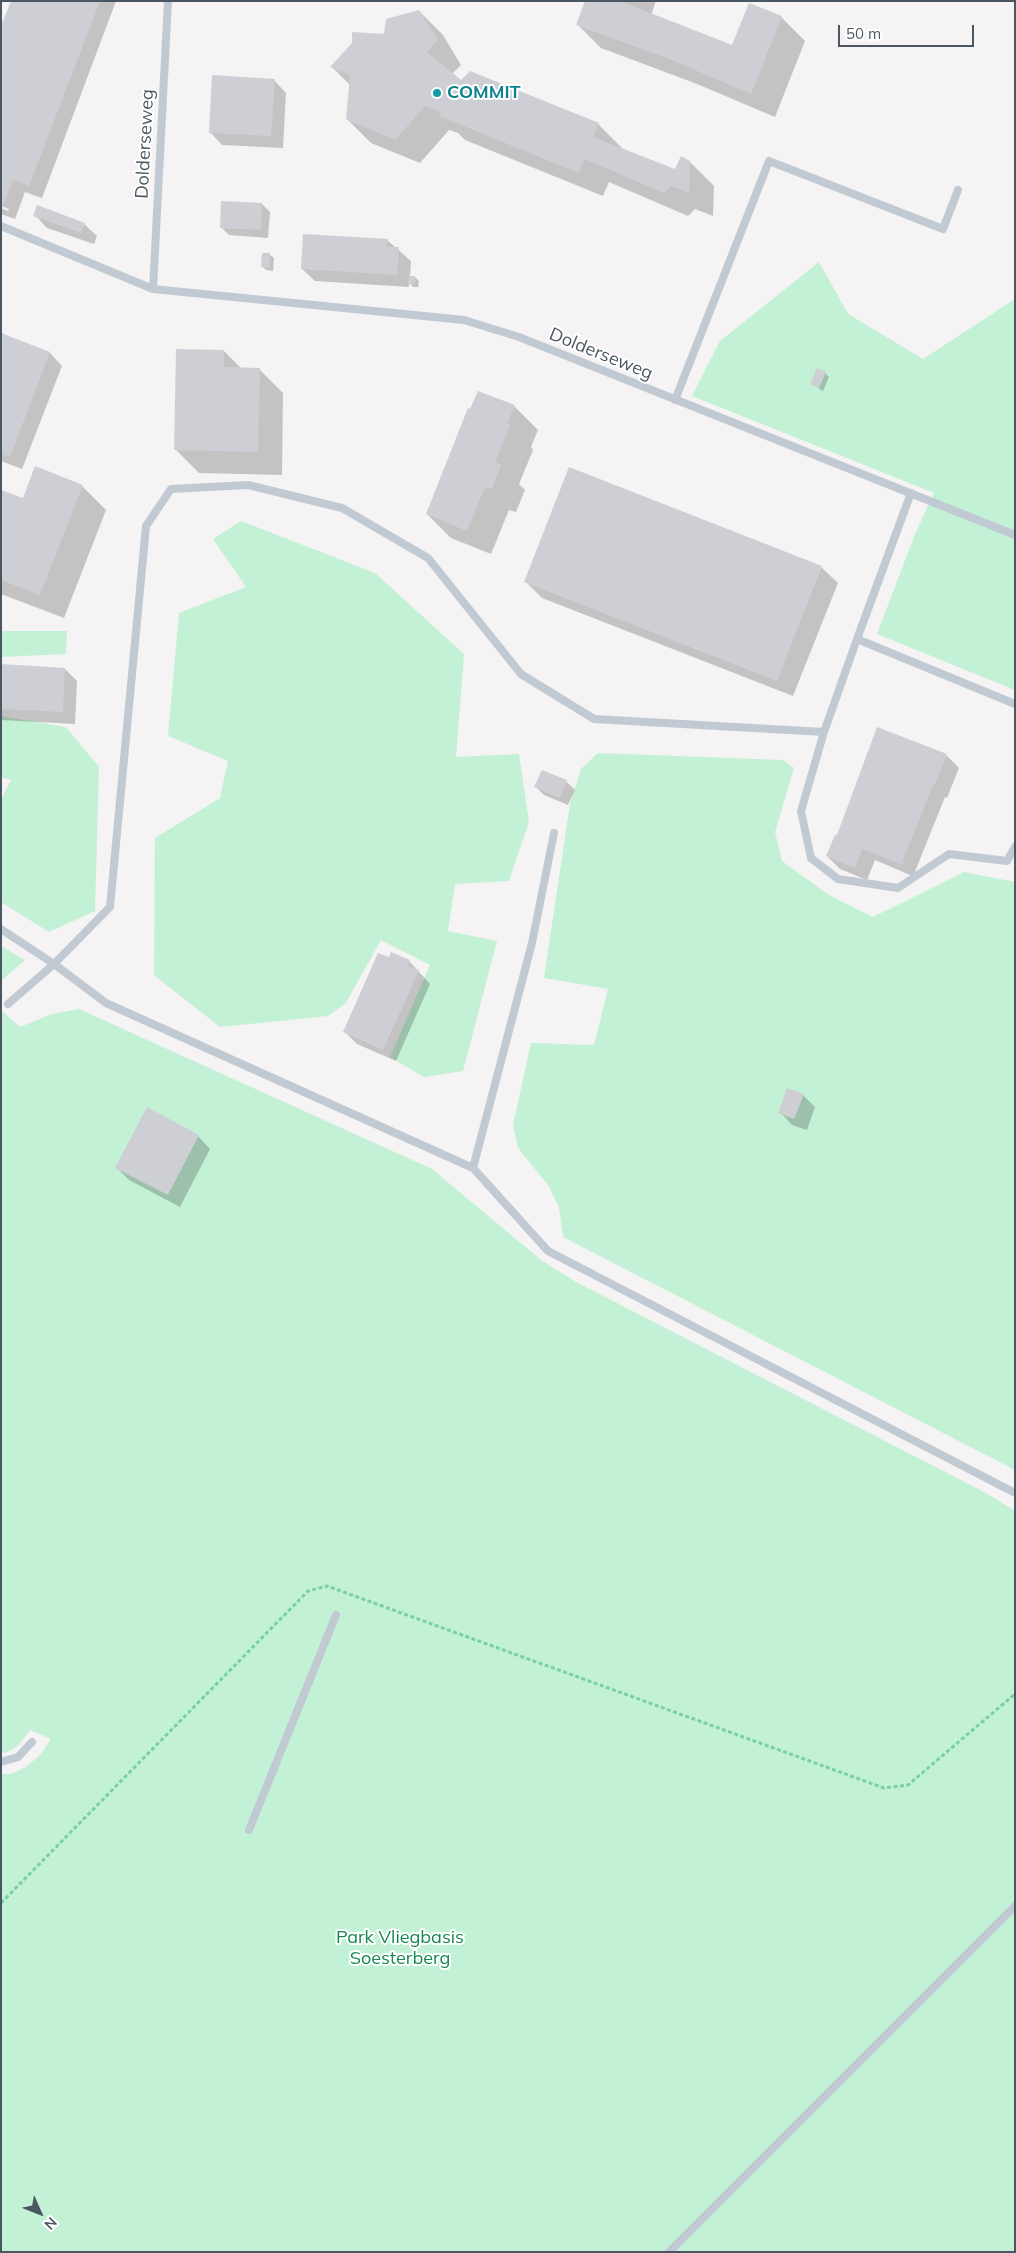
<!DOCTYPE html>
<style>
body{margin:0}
#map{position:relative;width:1016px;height:2253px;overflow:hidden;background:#f5f3f3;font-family:Mulish,sans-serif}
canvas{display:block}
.frame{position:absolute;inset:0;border:2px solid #4a5661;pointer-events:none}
.north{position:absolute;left:15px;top:2188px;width:50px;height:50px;-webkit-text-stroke:4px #fff;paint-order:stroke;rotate:134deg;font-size:14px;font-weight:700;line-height:20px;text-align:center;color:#4a5661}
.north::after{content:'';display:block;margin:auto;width:18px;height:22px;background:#4a5661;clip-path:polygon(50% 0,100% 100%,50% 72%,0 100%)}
.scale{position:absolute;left:838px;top:25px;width:136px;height:22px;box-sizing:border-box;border:2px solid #4a5661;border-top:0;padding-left:6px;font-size:15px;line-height:18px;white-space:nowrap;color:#4a5661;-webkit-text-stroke:4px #fff;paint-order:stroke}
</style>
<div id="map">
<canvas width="1016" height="2253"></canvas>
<div class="frame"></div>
<div class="north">N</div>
<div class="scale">50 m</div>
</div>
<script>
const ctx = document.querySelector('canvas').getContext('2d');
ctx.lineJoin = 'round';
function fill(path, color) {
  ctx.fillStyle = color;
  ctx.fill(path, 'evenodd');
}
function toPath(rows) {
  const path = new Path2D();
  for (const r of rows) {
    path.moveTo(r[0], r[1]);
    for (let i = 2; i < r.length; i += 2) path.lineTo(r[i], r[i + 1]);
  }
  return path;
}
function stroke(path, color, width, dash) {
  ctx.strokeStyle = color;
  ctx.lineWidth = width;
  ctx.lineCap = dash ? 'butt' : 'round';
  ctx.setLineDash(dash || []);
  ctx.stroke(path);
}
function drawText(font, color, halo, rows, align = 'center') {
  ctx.font = font + ' Mulish,sans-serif';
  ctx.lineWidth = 4;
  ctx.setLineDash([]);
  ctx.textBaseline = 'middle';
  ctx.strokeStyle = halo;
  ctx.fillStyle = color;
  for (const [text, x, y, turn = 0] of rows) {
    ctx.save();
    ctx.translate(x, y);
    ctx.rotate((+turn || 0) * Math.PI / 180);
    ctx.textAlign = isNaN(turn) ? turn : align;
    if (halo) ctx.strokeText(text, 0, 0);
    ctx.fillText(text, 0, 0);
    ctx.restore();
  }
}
const green = toPath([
 [819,262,848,314,923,359,1015,299,1015,690,877,634,915,534,934,493,692,396,720,341],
 [241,521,375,573,464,654,456,757,519,754,529,822,509,881,455,884,448,931,497,941,463,1071,424,1077,390,1057,430,965,381,940,346,1003,328,1016,220,1027,154,975,155,838,220,798,228,761,168,736,179,613,246,587,213,539],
 [1,631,67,631,66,654,1,657],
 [1,716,66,727,99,767,95,911,49,932,1,902,1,800,11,780,1,777],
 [598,753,783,760,794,768,775,832,782,861,829,895,873,917,964,872,1015,882,1015,1470,563,1237,559,1207,548,1185,518,1148,513,1125,531,1043,594,1045,608,989,544,978,570,804,581,769],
 [1,946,25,960,1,981],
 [79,1009,432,1169,541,1260,576,1282,986,1493,1015,1511,1015,2252,1,2252,1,1774,11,1774,26,1767,40,1755,51,1739,30,1730,18,1746,6,1753,1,1752,1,1010,20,1027,52,1014]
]);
const shadow = toPath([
 [12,1,116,1,42,198,25,192,15,219,1,214,1,208,8,211,9,209,1,206],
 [587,1,656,1,651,15,732,47,781,17,805,41,775,117,697,84,601,48,577,24],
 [419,11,443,35,461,65,452,74,461,82,598,124,622,148,622,149,676,171,690,162,714,186,713,216,695,209,688,216,609,182,603,196,465,140,458,133,449,130,420,163,371,143,347,119,350,85,332,67,385,36],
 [274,80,286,93,283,148,222,145,210,132],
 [262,204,270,212,268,238,229,235,221,227],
 [35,215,84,224,97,236,94,244,47,228],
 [387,240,411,261,410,277,415,277,419,281,418,287,413,287,409,283,409,287,315,281,302,269],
 [263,254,270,255,274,258,273,271,266,270,263,267],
 [1,335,50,353,62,366,22,469,1,461],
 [224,351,241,368,259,369,283,393,282,475,199,473,175,449],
 [825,373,829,377,823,391,812,384],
 [514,406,538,430,531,447,533,450,519,484,525,490,516,512,509,510,491,554,451,538,427,514],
 [82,486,106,510,64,618,1,594,1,491,24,500],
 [821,567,838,583,793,696,542,598,526,582],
 [1,666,65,669,77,681,75,724,1,720],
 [878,728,946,755,959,768,947,798,945,797,914,874,915,877,875,860,867,880,840,869,827,856,837,836],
 [542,771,566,781,575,790,568,805,544,795,536,787],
 [390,959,409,961,430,984,396,1061,357,1044,345,1032],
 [803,1095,815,1107,807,1130,792,1125,780,1112],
 [198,1136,210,1149,180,1207,129,1180,117,1168]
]);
const building = toPath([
 [11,1,100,1,29,186,13,180,1,210,1,26],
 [585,1,620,1,732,45,749,3,782,16,751,94,672,60,576,25],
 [419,10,438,40,427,52,461,80,470,71,599,123,593,137,675,169,681,156,690,161,689,193,671,186,664,193,585,159,579,173,439,116,442,113,425,106,395,140,346,119,350,75,330,67,352,43,352,32,384,34,386,19],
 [212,75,275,79,271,136,209,133],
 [221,201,262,203,261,230,220,228],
 [37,205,85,223,81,233,33,216],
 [303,234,388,239,387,247,399,247,397,275,301,269],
 [262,253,270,253,269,268,261,267],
 [409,276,415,276,415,284,408,284],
 [1,333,50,352,10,457,1,454],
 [176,349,224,350,224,367,260,368,258,452,174,450],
 [817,368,826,372,819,388,810,384],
 [478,391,515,405,507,424,510,425,495,462,501,465,492,489,485,487,467,531,426,514,468,408,470,409],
 [35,466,83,485,40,595,1,580,1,490,23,498],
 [569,467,822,566,777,681,524,582],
 [1,664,65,668,63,712,1,709],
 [877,727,947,754,934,786,933,785,902,862,904,862,903,865,862,849,855,868,826,856,835,835,837,835],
 [542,770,567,780,560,798,534,787],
 [391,952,410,960,408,966,419,970,383,1050,343,1032,378,953,389,957],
 [787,1088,804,1094,794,1119,778,1113],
 [147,1107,199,1135,168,1195,115,1168]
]);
const path = toPath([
 [1,1903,308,1591,327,1586,884,1788,908,1785,1015,1694]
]);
const service = toPath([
 [1,226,153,289,464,320,519,337,1015,535],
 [153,289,168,1],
 [675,400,769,161,943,229,958,190],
 [911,493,857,639,1015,704],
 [824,732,801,811,811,858,838,879,898,888,949,854,1007,861,1015,847],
 [1,929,54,964,106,1003,473,1168,548,1251,1015,1493],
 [8,1004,54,964,110,907,146,526,171,489,248,485,342,508,428,558,521,674,594,719,824,732,857,639],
 [473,1168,532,943,554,833],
 [1,1762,18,1757,32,1742],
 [249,1830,336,1615],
 [669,2252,1015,1906]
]);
const markers = [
 [437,93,5,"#0f9aa8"]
];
const cultureNames = [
 ["COMMIT",447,93]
];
const streetNames = [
 ["Dolderseweg",145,144,-87],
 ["Dolderseweg",601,354,22]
];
const parkNames = [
 ["Park Vliegbasis",400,1938],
 ["Soesterberg",400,1959]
];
fill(green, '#c3f1d5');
fill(shadow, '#0003');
fill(building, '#cdcfd5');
stroke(path, '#7ad0a6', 3, [4, 2.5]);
stroke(service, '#c1cad2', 8);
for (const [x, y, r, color] of markers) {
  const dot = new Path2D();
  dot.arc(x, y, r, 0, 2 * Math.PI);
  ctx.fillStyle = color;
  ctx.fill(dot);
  stroke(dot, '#fff', 2);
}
drawText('bold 18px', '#0d838f', '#fff', cultureNames, 'left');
drawText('18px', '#4a5661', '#fff', streetNames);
drawText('18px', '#17864f', '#fff', parkNames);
</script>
